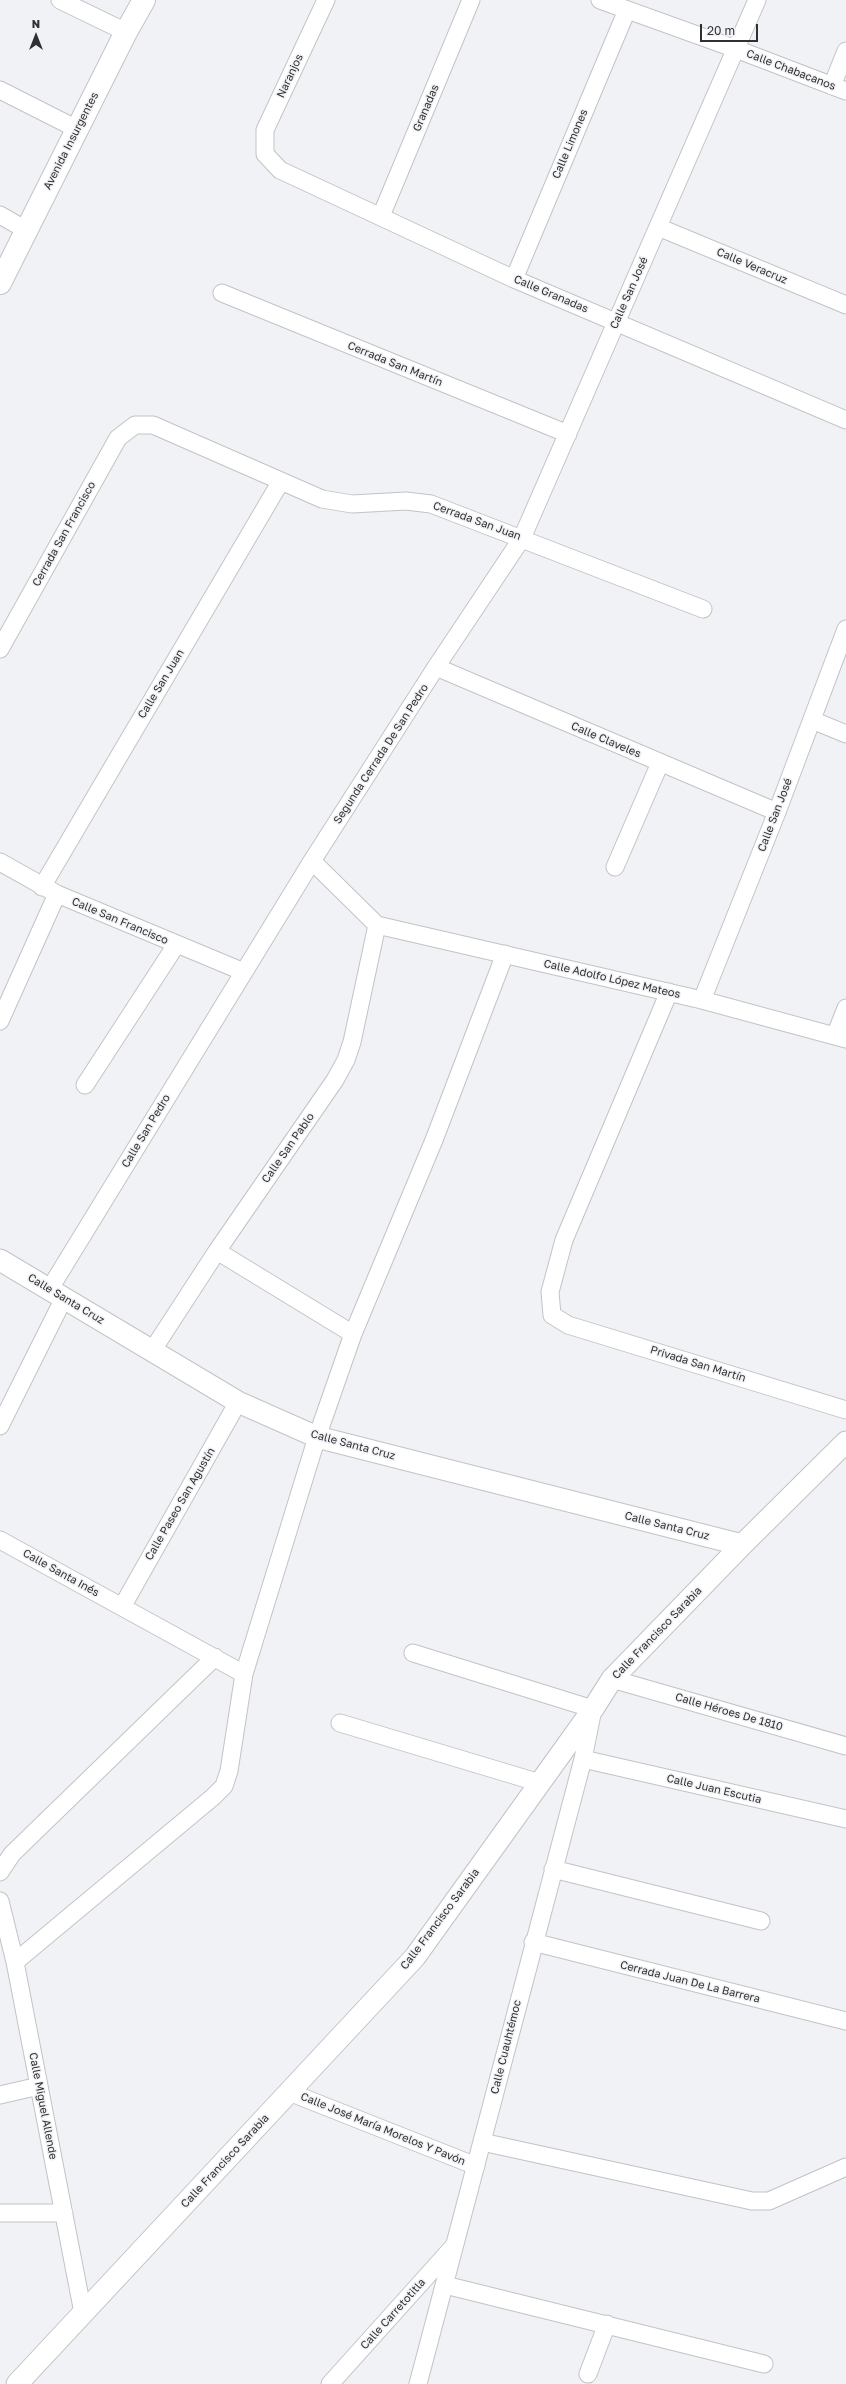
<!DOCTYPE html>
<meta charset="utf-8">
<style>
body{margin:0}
#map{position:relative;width:846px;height:2384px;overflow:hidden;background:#f1f2f6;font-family:"Golos Text",sans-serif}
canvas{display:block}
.north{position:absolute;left:16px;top:16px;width:40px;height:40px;-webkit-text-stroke:3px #f1f2f6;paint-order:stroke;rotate:0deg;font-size:11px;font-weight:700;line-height:16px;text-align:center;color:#303032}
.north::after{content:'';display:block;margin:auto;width:14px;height:18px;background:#303032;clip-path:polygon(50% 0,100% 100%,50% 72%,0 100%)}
.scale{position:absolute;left:700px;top:24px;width:58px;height:18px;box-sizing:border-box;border:2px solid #303032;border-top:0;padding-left:5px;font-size:12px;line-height:14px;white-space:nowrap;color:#303032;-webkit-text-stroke:3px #f1f2f6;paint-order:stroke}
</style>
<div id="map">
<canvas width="846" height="2384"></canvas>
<div class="north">N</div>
<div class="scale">20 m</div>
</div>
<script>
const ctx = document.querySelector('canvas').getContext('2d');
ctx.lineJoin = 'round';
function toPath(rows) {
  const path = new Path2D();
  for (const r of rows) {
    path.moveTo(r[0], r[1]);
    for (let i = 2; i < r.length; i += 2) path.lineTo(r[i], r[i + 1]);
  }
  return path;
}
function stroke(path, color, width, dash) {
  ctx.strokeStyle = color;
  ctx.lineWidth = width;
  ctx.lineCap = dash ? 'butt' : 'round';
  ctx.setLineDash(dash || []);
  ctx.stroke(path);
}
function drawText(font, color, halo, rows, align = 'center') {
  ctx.font = font + ' "Golos Text",sans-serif';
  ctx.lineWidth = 3;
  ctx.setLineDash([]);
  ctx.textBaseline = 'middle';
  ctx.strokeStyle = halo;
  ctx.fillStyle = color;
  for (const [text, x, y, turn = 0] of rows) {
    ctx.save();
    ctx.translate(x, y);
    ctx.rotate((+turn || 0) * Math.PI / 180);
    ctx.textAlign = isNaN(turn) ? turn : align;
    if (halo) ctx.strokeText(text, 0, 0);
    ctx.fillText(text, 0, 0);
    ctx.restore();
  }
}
const minor = toPath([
 [60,0,126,32],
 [326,0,265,130,265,154,280,170,514,279,846,420],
 [600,0,736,49,846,91],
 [832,86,846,51],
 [0,90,77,129],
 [0,215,26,230],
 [381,216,471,0],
 [658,227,846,305],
 [514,279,627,10],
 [222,293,568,434],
 [0,649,118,438,135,425,153,425,322,499,352,504,406,501,431,504,703,609],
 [436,667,777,812],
 [812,720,846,734],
 [312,861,377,925],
 [0,862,57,894,244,972],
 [615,867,660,763],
 [42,887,281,481],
 [377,925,702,1000,846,1039],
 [669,992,564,1240,550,1292,552,1315,568,1325,846,1410],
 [702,1000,777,812,846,629],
 [0,1021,57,894],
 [835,1036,846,1008],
 [85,1085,176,945],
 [217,1251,353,1334],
 [49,1290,312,861,436,667,522,538,757,0],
 [152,1351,217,1251,335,1080,346,1060,352,1042,377,925],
 [0,1426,64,1298],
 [0,1540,244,1674],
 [122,1607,238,1402],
 [413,1653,593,1709,583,1759,418,2384],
 [612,1679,846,1746],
 [340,1723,540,1783],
 [583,1759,846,1819],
 [553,1869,761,1921],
 [0,1872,12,1854,215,1657],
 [0,1901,15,1962,83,2313],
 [533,1942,846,2021],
 [15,1962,213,1797,224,1786,229,1771,244,1674,317,1437,353,1334,434,1140,505,954],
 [289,2092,476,2166],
 [0,2095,39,2086],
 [482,2142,752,2201,769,2201,846,2167],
 [0,2213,64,2213],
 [445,2285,764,2364],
 [588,2374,607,2324],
 [330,2384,453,2247]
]);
const tertiary = toPath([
 [0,1260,238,1402,317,1437,742,1545],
 [17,2384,415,1957,593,1709,612,1679,742,1545,846,1442]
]);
const secondary = toPath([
 [0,283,126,32,144,0]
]);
const streetNames = [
 ["Calle Chabacanos",791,70,21],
 ["Naranjos",290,76,-65],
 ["Granadas",426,108,-67],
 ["Avenida Insurgentes",71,141,-63],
 ["Calle Limones",570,144,-67],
 ["Calle Veracruz",752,266,23],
 ["Calle San José",629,293,-66],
 ["Calle Granadas",551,294,23],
 ["Cerrada San Martín",395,364,22],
 ["Cerrada San Juan",477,521,20],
 ["Cerrada San Francisco",64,534,-61],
 ["Calle San Juan",161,684,-59],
 ["Calle Claveles",606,740,23],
 ["Segunda Cerrada De San Pedro",381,754,-57],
 ["Calle San José",775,815,-69],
 ["Calle San Francisco",120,921,23],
 ["Calle Adolfo López Mateos",612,979,13],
 ["Calle San Pedro",146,1131,-59],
 ["Calle San Pablo",288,1148,-55],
 ["Calle Santa Cruz",66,1299,31],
 ["Privada San Martín",698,1364,17],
 ["Calle Santa Cruz",353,1445,15],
 ["Calle Paseo San Agustín",180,1504,-60],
 ["Calle Santa Cruz",667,1526,14],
 ["Calle Santa Inés",61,1573,29],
 ["Calle Francisco Sarabia",657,1633,-46],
 ["Calle Héroes De 1810",729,1712,16],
 ["Calle Juan Escutia",714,1789,13],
 ["Calle Francisco Sarabia",440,1919,-53],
 ["Cerrada Juan De La Barrera",690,1982,14],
 ["Calle Cuauhtémoc",506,2047,-76],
 ["Calle Miguel Allende",43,2106,79],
 ["Calle José María Morelos Y Pavón",383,2129,22],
 ["Calle Francisco Sarabia",225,2161,-47],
 ["Calle Carretotitla",393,2314,-48]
];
stroke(minor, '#c3c3c7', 19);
stroke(tertiary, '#c3c3c7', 23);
stroke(secondary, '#c3c3c7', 24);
stroke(minor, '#fff', 17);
stroke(tertiary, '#fff', 21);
stroke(secondary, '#fff', 22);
drawText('11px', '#303032', '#f1f2f6', streetNames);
</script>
